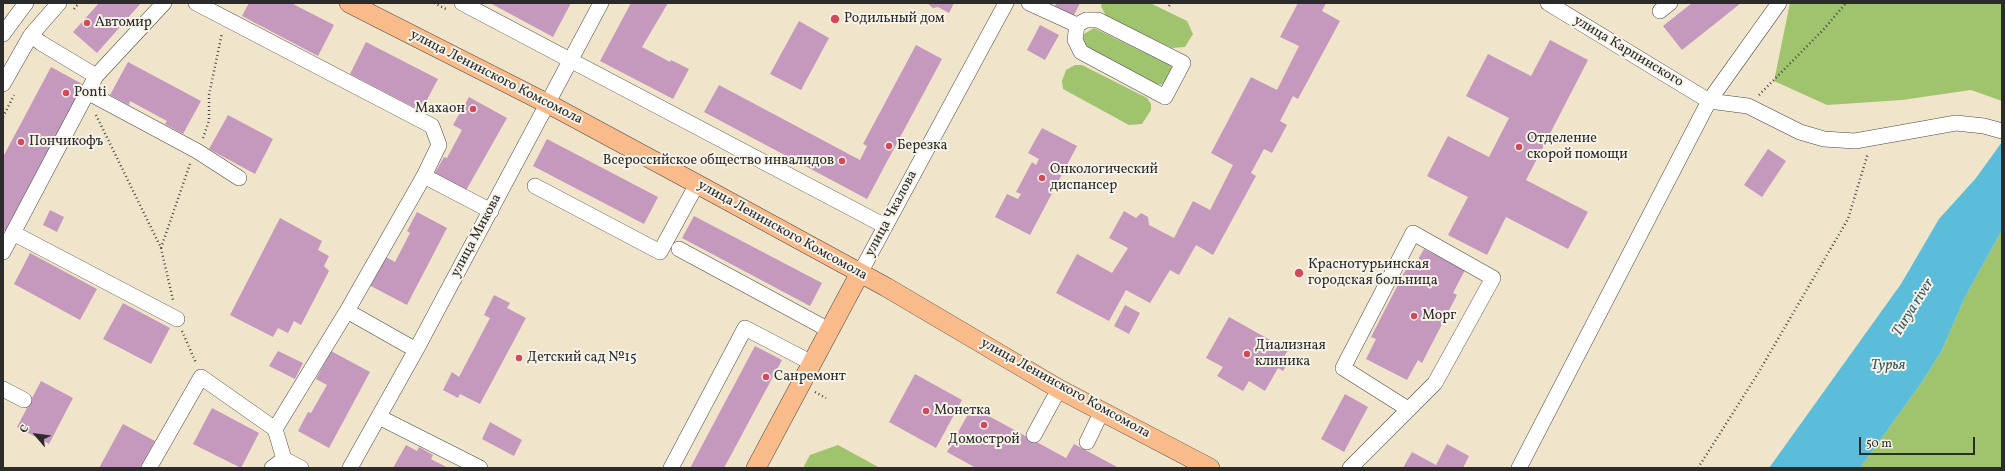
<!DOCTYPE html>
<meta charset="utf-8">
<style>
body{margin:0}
#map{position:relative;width:2005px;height:471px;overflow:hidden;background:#f0e5cb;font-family:Vollkorn,serif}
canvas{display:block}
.frame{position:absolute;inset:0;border:4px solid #2b2b2b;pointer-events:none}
.north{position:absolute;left:16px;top:415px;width:40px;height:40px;-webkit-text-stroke:3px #f7f3e8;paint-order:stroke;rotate:298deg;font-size:11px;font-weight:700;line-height:16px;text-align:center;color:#2b2b2b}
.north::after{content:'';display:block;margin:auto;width:14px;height:18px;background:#2b2b2b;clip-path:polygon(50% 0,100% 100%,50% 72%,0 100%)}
.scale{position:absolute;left:1859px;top:437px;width:116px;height:18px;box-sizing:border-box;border:2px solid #2b2b2b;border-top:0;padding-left:5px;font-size:12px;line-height:14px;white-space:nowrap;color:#2b2b2b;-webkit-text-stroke:3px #f7f3e8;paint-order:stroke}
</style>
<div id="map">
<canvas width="2005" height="471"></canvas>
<div class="frame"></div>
<div class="north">С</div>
<div class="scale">50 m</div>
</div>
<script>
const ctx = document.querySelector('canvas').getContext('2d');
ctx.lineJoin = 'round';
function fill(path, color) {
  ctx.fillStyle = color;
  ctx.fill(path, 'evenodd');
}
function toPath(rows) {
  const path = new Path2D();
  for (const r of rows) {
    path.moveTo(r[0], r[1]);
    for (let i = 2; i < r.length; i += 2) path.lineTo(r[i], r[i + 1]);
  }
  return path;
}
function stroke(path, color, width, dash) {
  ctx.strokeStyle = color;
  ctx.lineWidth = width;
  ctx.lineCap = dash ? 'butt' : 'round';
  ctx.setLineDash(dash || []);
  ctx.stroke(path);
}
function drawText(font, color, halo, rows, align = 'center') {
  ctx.font = font + ' Vollkorn,serif';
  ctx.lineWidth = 4;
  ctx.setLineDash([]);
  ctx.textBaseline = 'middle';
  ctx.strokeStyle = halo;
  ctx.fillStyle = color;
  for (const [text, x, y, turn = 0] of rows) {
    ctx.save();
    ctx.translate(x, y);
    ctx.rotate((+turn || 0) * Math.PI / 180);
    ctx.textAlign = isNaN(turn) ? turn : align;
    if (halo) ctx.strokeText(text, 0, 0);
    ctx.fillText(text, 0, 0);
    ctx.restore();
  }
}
const green = toPath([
 [1102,3,1150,3,1187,21,1193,34,1185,47,1172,48,1106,16,1101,6],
 [1790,3,2002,3,2002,101,1971,90,1902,100,1827,105,1774,81],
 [1094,28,1170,65,1173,69,1167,85,1157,84,1093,52,1083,42,1084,34],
 [1075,65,1082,65,1147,98,1151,104,1151,110,1142,124,1129,125,1063,89,1062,81,1066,70],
 [2002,230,2002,468,1860,468,1922,382,1942,350,1965,297],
 [838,445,880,468,803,468,810,455]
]);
const water = toPath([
 [2002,142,2002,230,1965,297,1942,350,1922,382,1860,468,1769,468,1901,284,1939,219,1976,178]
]);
const building = toPath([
 [99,3,141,3,97,53,73,32],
 [249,3,291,3,334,25,318,56,242,16],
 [490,3,571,3,553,37],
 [631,3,668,3,642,47,670,62,671,60,689,69,673,99,600,61],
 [927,3,954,3,949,13,938,7,933,8],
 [1057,3,1080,3,1073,17,1054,7],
 [1298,3,1326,3,1322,11,1340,21,1298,99,1293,96,1280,121,1287,125,1272,153,1264,149,1251,173,1256,176,1213,255,1196,245,1179,275,1170,270,1150,303,1126,290,1109,321,1056,293,1077,254,1112,273,1128,248,1109,238,1124,211,1136,218,1141,213,1148,217,1149,225,1174,238,1193,201,1210,210,1233,165,1211,153,1251,77,1277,90,1299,46,1280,37],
 [1692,3,1741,3,1682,50,1663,26],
 [799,21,829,38,801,90,770,74],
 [1040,25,1059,35,1045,60,1027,50],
 [1550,40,1588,60,1526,180,1588,212,1568,249,1506,217,1487,255,1448,235,1468,197,1427,176,1448,136,1489,157,1509,118,1466,96,1488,54,1531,76],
 [366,42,438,79,421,111,350,74],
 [916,45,942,59,867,199,704,112,719,85,860,160,867,146,863,144],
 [128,62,201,101,183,134,165,124,167,121,130,101,129,105,110,95],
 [51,67,84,85,7,232,3,230,3,157],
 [469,97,507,118,464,194,433,176,444,157,447,158,462,130,453,125],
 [228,115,273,139,255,174,209,149],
 [1042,128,1077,146,1030,235,995,217,1007,194,1018,199,1021,194,1016,192,1032,162,1036,165,1039,159,1028,153],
 [547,139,658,197,644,224,533,166],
 [1768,149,1786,161,1762,197,1744,185],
 [50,210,64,217,57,232,43,225],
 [417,212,447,228,407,305,369,285,384,256,395,262,410,233,407,231],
 [694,216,822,283,810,306,682,238],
 [280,218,322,241,318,250,329,256,324,266,329,271,301,325,294,321,288,333,278,328,273,337,230,315],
 [1424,249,1465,270,1453,293,1457,295,1422,363,1418,360,1407,380,1366,359,1376,339,1371,337,1407,267,1412,270],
 [30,253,97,289,80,320,14,284],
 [494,295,510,303,507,308,526,318,480,404,460,394,458,398,443,390,452,372,459,377,490,318,484,315],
 [123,303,170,328,151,364,103,339],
 [1125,305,1140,313,1129,334,1114,326],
 [1229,317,1288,350,1282,360,1288,363,1283,371,1278,368,1265,391,1249,381,1243,391,1217,376,1223,367,1206,358],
 [755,346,782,360,724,468,690,468],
 [278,351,303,363,295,379,269,366],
 [331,351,370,372,329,448,298,431,308,412,311,413,327,385,316,379],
 [915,374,962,400,936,448,889,422],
 [41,381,73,398,49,444,17,427],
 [1345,394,1368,407,1344,452,1321,439],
 [972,407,1066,458,1074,444,1119,468,976,468,947,452],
 [212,408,259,433,241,468,193,444],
 [490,422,522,440,514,456,482,439],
 [123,424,155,441,140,468,99,468],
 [1447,444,1469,456,1463,468,1403,468,1412,452,1436,465],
 [406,445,417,451,419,447,433,455,431,459,448,468,393,468]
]);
const path = toPath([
 [434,3,448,10],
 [1169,6,1171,3],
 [74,9,79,3],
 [1759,95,1823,30,1846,3],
 [96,115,161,248,173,300],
 [3,117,14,95],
 [203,138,209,121,209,95,222,33],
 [161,248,190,164],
 [182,331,196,363],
 [815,392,826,398],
 [1698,468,1757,375,1848,219,1868,153]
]);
const minor = toPath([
 [196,3,432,126,439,145,424,176,491,211],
 [462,3,885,226],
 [1029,3,1077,25],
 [1548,3,1709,101,1748,106,1800,132,1824,139,1855,141,1956,123,1984,126,2002,131],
 [1660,11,1670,3],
 [1086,20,1098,20,1183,63,1165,97,1081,52,1075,40,1077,25,1086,20],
 [3,34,26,3],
 [31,35,41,43,96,76],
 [3,84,31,35,59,3],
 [87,92,197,151,239,178],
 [535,186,660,252,697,184],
 [13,233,177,319],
 [679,249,829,330],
 [3,252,96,76,164,3],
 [860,273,1006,3],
 [347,311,424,176],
 [3,389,24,400],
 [379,417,480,468],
 [275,429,347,311,416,350],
 [1034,435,1059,389],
 [1087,442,1102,411],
 [149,468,201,377,275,429,284,459,301,468],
 [272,468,284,459],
 [350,468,416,350,601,3],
 [671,468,745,328,812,363],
 [1350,468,1435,383,1493,278,1413,233,1343,368,1408,409],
 [1519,468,1709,101,1779,3]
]);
const major = toPath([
 [349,3,558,109,697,184,886,287,1059,389,1210,468],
 [756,468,860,273]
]);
const markers = [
 [835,19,5,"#d1495b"],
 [87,23,4,"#d1495b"],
 [66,93,4,"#d1495b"],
 [473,109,4,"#d1495b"],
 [21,142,4,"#d1495b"],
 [889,146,4,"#d1495b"],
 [1519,147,4,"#d1495b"],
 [842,161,4,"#d1495b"],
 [1042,178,4,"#d1495b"],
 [1299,273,5,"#d1495b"],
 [1414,316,4,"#d1495b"],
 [1247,354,4,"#d1495b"],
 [519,358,4,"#d1495b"],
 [766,377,4,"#d1495b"],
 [926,411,4,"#d1495b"],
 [984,425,4,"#d1495b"]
];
const poiNames = [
 ["Родильный дом",844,19],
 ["Автомир",95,23],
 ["Ponti",74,93],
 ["Махаон",465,109,"right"],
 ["Отделение",1527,139],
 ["скорой помощи",1527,155],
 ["Пончикофъ",29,142],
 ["Березка",897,146],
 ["Всероссийское общество инвалидов",834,161,"right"],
 ["Онкологический",1050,170],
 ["диспансер",1050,186],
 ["Краснотурьинская",1308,265],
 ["городская больница",1308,281],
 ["Морг",1422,316],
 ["Диализная",1255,346],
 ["клиника",1255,362],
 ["Детский сад №15",527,358],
 ["Санремонт",774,377],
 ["Монетка",934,411],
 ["Домострой",984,440,"center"]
];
const streetNames = [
 ["улица Карпинского",1628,52,31],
 ["улица Ленинского Комсомола",496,78,27],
 ["улица Чкалова",892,214,-62],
 ["улица Ленинского Комсомола",782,231,29],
 ["улица Микова",477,236,-62],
 ["улица Ленинского Комсомола",1065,389,29]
];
const waterNames = [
 ["Turya river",1914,308,-58],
 ["Турья",1888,366]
];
fill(green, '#a0c36d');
fill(water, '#5bbdda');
fill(building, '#c499bd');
stroke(minor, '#494743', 16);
stroke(major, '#494743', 20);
stroke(path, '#494743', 2.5, [1, 3]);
stroke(minor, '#fff', 15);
stroke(major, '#fabb8b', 19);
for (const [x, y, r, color] of markers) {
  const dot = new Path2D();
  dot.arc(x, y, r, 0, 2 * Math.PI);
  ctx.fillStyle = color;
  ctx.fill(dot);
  stroke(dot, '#f7f3e8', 1.5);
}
drawText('14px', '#2b2b2b', '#f7f3e8', poiNames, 'left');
drawText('14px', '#2b2b2b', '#f7f3e8', streetNames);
drawText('italic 15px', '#395760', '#f7f3e8', waterNames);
</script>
